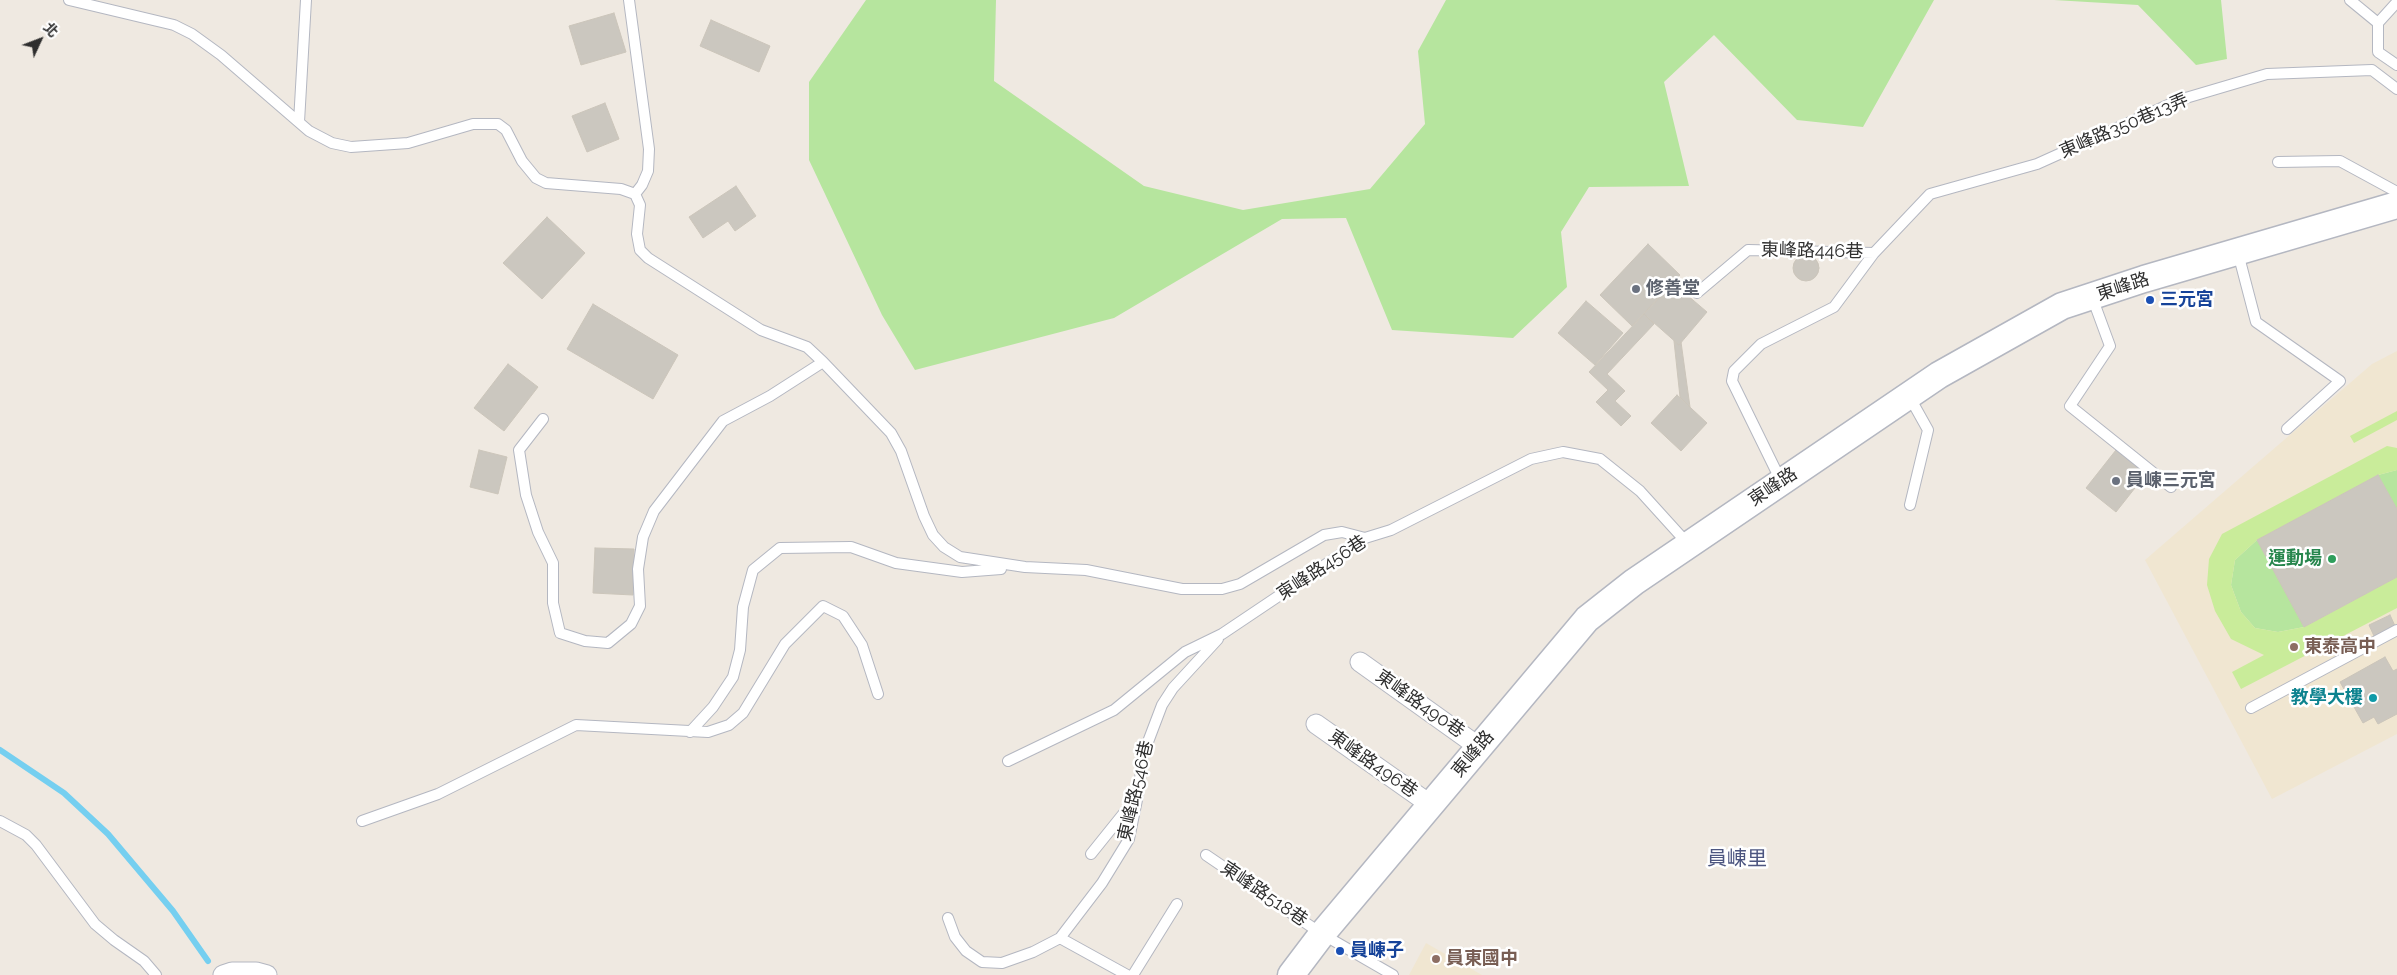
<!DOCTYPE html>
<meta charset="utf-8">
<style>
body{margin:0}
#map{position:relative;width:2397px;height:975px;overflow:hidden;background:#efe9e1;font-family:Raleway,"Noto Sans TC",sans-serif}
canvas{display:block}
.north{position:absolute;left:15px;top:15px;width:50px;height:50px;-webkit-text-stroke:4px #fff;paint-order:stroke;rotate:47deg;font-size:14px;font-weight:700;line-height:20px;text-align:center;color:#2e2e2e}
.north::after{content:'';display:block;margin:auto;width:18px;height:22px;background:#2e2e2e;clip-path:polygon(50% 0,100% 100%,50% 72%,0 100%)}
</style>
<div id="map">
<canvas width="2397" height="975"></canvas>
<div class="north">北</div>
</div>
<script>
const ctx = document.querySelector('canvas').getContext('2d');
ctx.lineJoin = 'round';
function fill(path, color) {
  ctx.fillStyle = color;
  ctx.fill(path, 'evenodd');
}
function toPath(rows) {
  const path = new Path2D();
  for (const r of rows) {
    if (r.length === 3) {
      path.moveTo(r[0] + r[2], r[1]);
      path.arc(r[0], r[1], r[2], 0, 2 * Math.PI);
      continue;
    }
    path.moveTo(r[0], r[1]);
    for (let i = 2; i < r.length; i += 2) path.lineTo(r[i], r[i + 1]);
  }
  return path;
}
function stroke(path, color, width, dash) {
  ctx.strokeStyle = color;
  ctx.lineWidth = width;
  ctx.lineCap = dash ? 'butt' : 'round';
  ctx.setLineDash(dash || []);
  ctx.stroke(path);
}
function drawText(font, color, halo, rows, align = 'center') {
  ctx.font = font + ' Raleway,"Noto Sans TC",sans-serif';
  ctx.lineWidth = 5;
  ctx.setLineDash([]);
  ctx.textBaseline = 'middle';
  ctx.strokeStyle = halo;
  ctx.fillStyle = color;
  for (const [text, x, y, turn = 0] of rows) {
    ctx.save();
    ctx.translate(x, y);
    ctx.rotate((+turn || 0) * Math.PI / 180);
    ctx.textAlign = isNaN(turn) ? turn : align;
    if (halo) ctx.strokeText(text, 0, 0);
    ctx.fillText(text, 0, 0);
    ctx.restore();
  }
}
const education = toPath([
 [2397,351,2397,734,2272,799,2145,560,2372,364],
 [1426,943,1482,975,1409,975]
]);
const green = toPath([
 [866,0,996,0,994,81,1144,186,1243,210,1370,189,1425,124,1418,51,1446,0,1934,0,1863,127,1797,120,1714,35,1664,82,1689,186,1589,187,1561,232,1567,287,1513,338,1392,330,1346,218,1282,219,1114,318,915,370,882,315,809,160,809,82],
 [2054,0,2221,0,2227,59,2196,65,2138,5],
 [2397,470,2397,509,2378,475],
 [2257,540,2304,627,2278,632,2255,628,2241,612,2231,585,2235,560]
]);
const pitch = toPath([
 [2397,411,2397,420,2354,443,2350,436],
 [2387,446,2397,448,2397,470,2378,475,2257,540,2235,560,2231,585,2241,612,2255,628,2278,632,2304,627,2397,577,2397,608,2241,689,2232,672,2264,655,2231,639,2215,611,2207,585,2209,559,2222,534]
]);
const stream = toPath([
 [0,750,64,793,108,834,173,911,208,961]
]);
const building = toPath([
 [614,13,626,52,581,65,569,26,614,13],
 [711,20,770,46,759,72,700,46,711,20],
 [605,103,619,139,587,152,572,116,605,103],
 [736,186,756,216,735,231,728,221,703,238,689,217,736,186],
 [547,217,585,253,542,299,503,263,547,217],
 [1648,244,1680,275,1632,326,1600,295,1648,244],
 [1806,268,13],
 [1673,283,1707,312,1679,345,1644,314,1673,283],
 [1586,301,1623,333,1595,365,1558,333,1586,301],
 [593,304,678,355,653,399,567,349,593,304],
 [1644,314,1654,324,1607,374,1625,391,1615,401,1631,416,1621,426,1596,402,1608,390,1589,372,1644,314],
 [1674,341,1679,345,1681,342,1690,407,1680,397,1674,341],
 [508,364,538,387,504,431,474,408,508,364],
 [1677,395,1707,423,1681,451,1651,423,1677,395],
 [479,450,507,457,498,494,470,487,479,450],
 [2116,450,2146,474,2116,512,2086,488,2116,450],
 [2378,475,2397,509,2397,577,2304,627,2257,540,2378,475],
 [595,548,634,549,633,595,593,593,595,548],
 [2390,615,2395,626,2374,636,2369,625,2390,615],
 [2385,657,2393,671,2397,669,2397,714,2378,724,2374,717,2363,723,2340,682,2385,657]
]);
const service = toPath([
 [69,0,174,25,192,34,221,55,309,131,332,143,351,147,408,143,473,124,498,124,506,130,522,161,536,178,546,183,621,189,635,194,640,205,637,234,640,250,648,258,761,330,807,347,823,362,891,433,901,451,924,516,933,535,944,547,960,557,1025,567,1086,570,1182,589,1222,589,1240,584,1324,535,1342,532,1365,538],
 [629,0,649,149,648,171,642,185,635,194],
 [2350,0,2378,23],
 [2397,2,2378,23,2378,52,2397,65],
 [299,122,306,0],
 [2278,162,2340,161,2397,192],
 [1874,253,1930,194,2037,164,2179,100,2267,74,2372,70,2397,89],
 [2238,253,2256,322,2340,381,2287,429],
 [1697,293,1748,250,1874,253,1834,307,1761,344,1734,371,1732,381,1781,481],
 [2092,297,2110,346,2070,406,2171,487],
 [1909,396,1928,430,1910,505],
 [543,419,519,450,526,495,538,532,553,563,553,603,560,633,585,641,608,643,631,624,640,606,638,569,643,537,654,511,723,421,770,396,823,362],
 [2251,708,2397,630],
 [690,732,713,707,733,677,740,650,743,607,753,570,780,548,851,547,896,563,962,572,1001,569],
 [1008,761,1114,710,1185,652,1222,634,1365,538,1391,530,1531,459,1563,452,1600,459,1640,491,1688,544],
 [0,821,26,835,36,845,95,924,114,940,144,961,156,975],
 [362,821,438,794,576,725,708,732,729,725,743,713,785,644,823,606,843,616,862,645,878,694],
 [1091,854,1136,798],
 [1206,855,1322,934,1393,975],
 [948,918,955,937,966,951,982,962,1002,963,1033,952,1060,938,1102,883,1129,839,1138,795,1143,755,1162,705,1173,688,1218,639],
 [1060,938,1127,975],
 [1133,975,1177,904]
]);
const minor = toPath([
 [1360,662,1479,747],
 [1316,724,1431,805],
 [223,975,232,972,256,972,267,975]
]);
const secondary = toPath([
 [1291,975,1322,934,1587,619,1634,582,1939,375,2062,306,2144,279,2397,205]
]);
const markers = [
 [1636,289,5,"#6b7280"],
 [2150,300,5,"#1a4fb4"],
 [2116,481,5,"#6b7280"],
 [2332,559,5,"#2e9e5b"],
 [2294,647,5,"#8d6e63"],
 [2373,698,5,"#0f9aa8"],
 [1340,951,5,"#1a4fb4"],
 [1436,959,5,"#8d6e63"]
];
const streetNames = [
 ["東峰路350巷13弄",2124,126,-23],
 ["東峰路446巷",1812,251,1],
 ["東峰路",2123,287,-18],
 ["東峰路",1773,487,-34],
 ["東峰路456巷",1322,568,-33],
 ["東峰路490巷",1420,704,35],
 ["東峰路",1473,754,-50],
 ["東峰路496巷",1373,764,35],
 ["東峰路546巷",1136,791,-77],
 ["東峰路518巷",1264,894,34]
];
const worshipNames = [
 ["修善堂",1646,289],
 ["員崠三元宮",2126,481]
];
const transitNames = [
 ["三元宮",2160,300],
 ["員崠子",1350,951]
];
const leisureNames = [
 ["運動場",2322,559]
];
const educationNames = [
 ["東泰高中",2304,647],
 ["員東國中",1446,959]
];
const cultureNames = [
 ["教學大樓",2363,698]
];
const quarterNames = [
 ["員崠里",1737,859]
];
fill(education, '#f0e6d1');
fill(green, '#b6e59e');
fill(pitch, '#c9ec9a');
stroke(stream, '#75cff0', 6);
fill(building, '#cbc7bf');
stroke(building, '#cbc5ba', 1);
stroke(service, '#b4b7c1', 12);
stroke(minor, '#b4b7c1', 21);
stroke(secondary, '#b4b7c1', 29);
stroke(service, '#fff', 10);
stroke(minor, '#fff', 19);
stroke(secondary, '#fff', 26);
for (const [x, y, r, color] of markers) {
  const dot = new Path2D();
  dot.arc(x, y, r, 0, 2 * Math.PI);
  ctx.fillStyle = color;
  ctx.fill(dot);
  stroke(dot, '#fff', 2);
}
drawText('18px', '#2e2e2e', '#fff', streetNames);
drawText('bold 18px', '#5b616d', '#fff', worshipNames, 'left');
drawText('bold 18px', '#164399', '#fff', transitNames, 'left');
drawText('bold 18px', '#27864d', '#fff', leisureNames, 'right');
drawText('bold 18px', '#785e54', '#fff', educationNames, 'left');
drawText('bold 18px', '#0d838f', '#fff', cultureNames, 'right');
drawText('20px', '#4d5680', '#fff', quarterNames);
</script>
